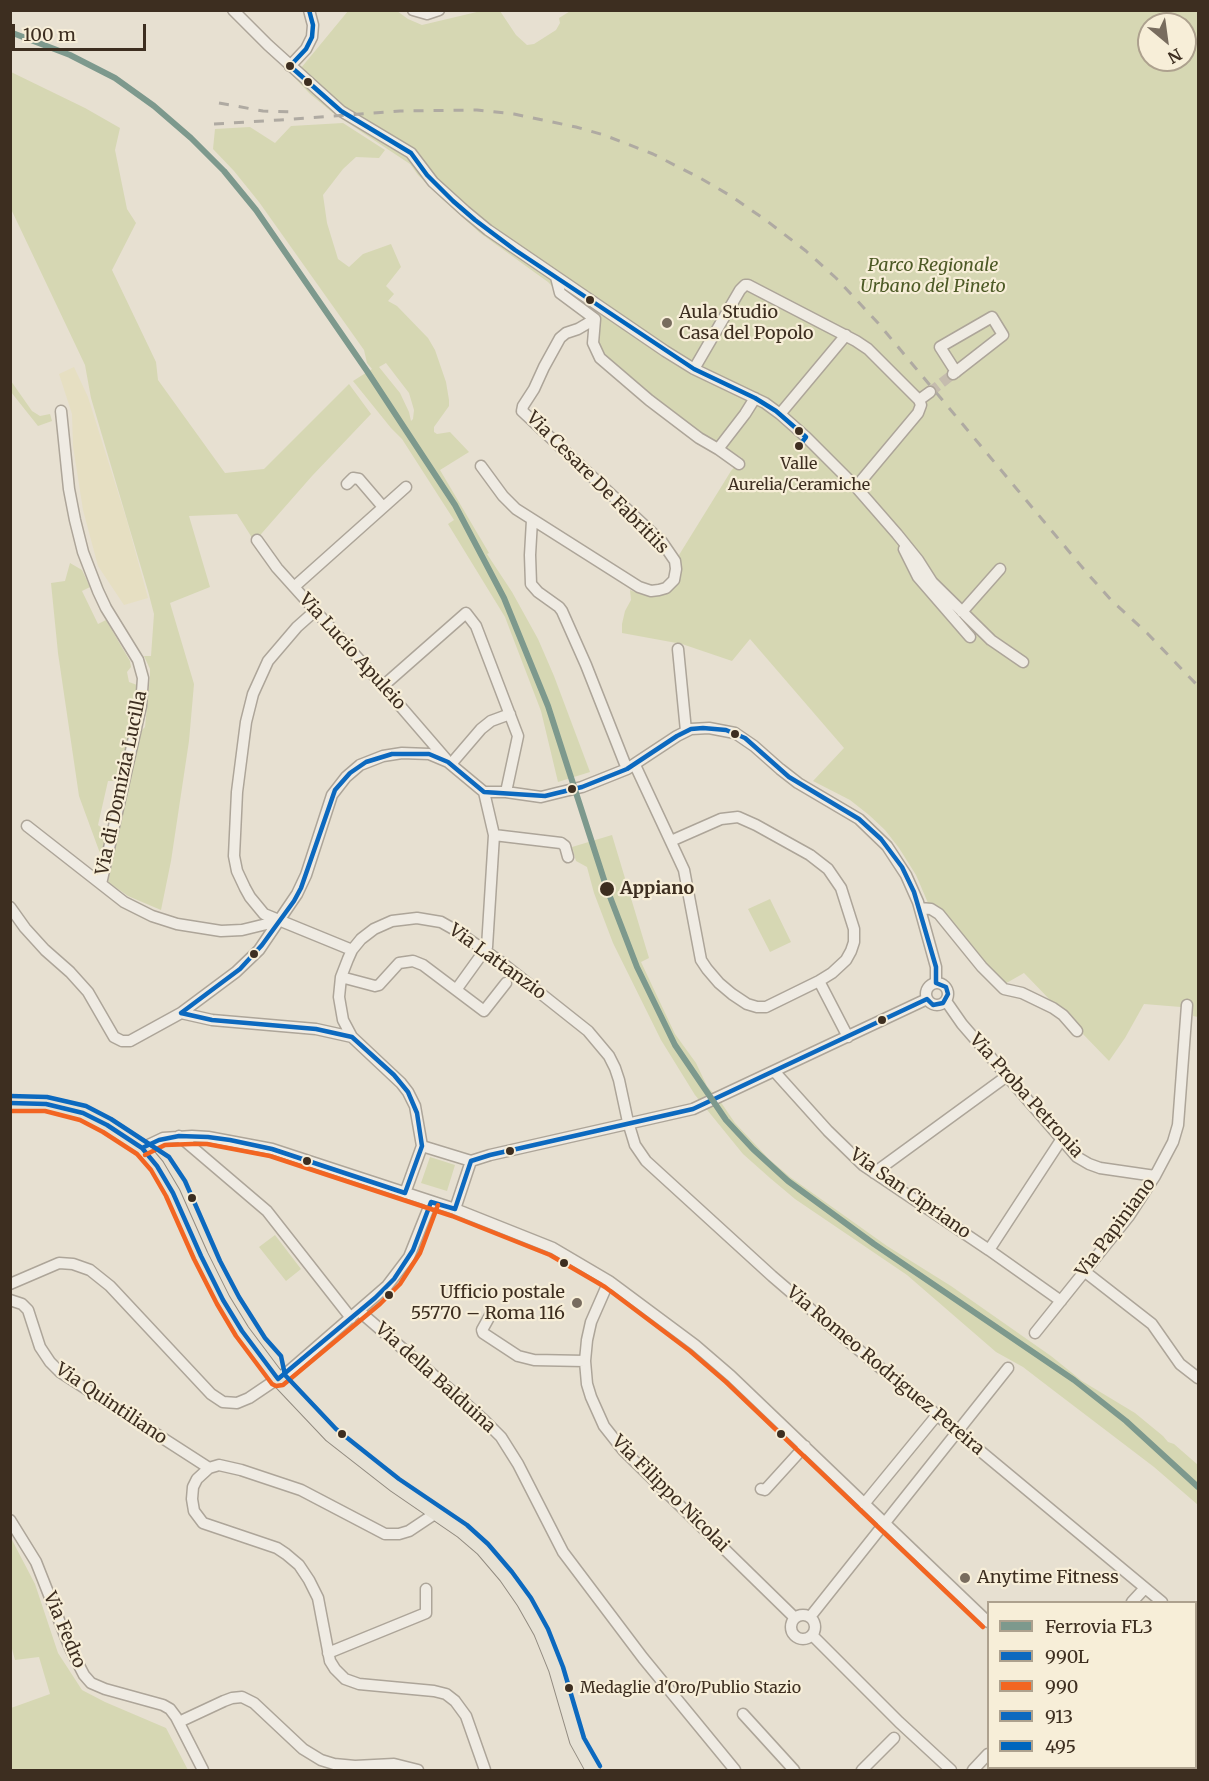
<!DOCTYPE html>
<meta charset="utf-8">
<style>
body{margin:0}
#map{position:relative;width:1209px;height:1781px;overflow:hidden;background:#e7e0d1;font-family:Merriweather,serif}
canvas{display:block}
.frame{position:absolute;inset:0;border:12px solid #3d2e20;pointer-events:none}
.legend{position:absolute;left:987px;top:1601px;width:210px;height:168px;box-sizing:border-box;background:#f7eed8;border:2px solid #ada18e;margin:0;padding:8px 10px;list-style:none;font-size:18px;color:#3d2e20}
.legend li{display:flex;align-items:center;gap:12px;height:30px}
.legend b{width:30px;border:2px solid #ada18e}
.north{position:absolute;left:1137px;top:12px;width:60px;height:60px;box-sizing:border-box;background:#f7eed8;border:2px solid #ada18e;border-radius:50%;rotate:151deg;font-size:16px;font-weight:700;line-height:24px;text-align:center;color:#3d2e20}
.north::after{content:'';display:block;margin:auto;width:21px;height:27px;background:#786c5e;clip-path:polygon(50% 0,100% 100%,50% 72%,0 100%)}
.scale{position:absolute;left:12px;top:24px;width:134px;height:27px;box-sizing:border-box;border:3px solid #3d2e20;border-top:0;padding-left:8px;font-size:18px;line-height:21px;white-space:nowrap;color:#3d2e20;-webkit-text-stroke:4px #f7eed8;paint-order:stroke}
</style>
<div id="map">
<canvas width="1209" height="1781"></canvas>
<div class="frame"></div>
<ul class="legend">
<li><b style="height:8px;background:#7d998d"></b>Ferrovia FL3</li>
<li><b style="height:8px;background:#0c69bf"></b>990L</li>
<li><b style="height:8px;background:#f26522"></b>990</li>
<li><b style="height:8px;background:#0c69bf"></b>913</li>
<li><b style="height:8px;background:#0065bd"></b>495</li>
</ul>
<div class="north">N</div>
<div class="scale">100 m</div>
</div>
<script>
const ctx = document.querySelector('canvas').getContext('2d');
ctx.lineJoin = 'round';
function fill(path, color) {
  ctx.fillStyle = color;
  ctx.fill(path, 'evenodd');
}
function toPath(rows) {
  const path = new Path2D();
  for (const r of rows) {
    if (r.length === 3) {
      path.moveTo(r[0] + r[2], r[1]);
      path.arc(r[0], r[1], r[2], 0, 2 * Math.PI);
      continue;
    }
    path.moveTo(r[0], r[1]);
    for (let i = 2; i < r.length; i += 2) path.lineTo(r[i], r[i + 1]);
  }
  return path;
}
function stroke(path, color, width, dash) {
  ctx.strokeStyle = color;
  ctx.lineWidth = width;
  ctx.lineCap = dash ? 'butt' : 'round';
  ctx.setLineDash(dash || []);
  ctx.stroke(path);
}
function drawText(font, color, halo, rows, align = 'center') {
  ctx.font = font + ' Merriweather,serif';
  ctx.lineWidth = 4.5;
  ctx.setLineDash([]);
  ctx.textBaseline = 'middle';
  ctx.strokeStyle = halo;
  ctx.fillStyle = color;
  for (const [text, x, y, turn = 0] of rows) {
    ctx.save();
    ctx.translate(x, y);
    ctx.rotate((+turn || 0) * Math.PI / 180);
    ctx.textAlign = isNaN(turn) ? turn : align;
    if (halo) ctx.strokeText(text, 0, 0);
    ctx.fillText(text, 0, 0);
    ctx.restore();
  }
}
const farmland = toPath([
 [74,367,88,397,127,521,148,598,124,605,98,566,83,510,73,446,72,414,59,374]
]);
const green = toPath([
 [572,10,1198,11,1198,1017,1193,1016,1193,1008,1144,1004,1125,1038,1109,1061,1024,973,1003,985,937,907,928,903,916,875,899,848,885,830,869,815,850,800,813,781,844,748,750,639,732,661,682,644,622,633,622,624,625,611,631,600,630,590,643,595,659,596,665,593,678,582,681,572,681,562,679,555,731,471,742,458,694,429,603,357,597,334,588,328,582,317,548,282,480,233,442,199,418,175,410,164,333,113,310,94,293,76,301,68,348,11,397,11,408,19,422,25,481,11,500,11,516,35,527,45,534,44,556,30,560,23,559,18],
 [1149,24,1185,24,1185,60,1149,60],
 [11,72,85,108,120,128,115,150,127,209,136,223,112,270,156,362,158,380,225,473,264,469,349,384,371,414,312,476,262,533,257,540,256,544,237,514,189,516,210,587,170,603,194,684,189,741,171,861,161,910,128,896,108,882,140,732,145,727,150,676,150,669,144,656,151,656,154,614,148,591,91,398,85,365,11,209],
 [343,123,385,150,379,158,356,157,343,169,323,195,327,223,338,259,349,267,363,254,391,244,401,267,386,286,394,294,388,301,397,306,428,338,435,350,446,382,449,400,449,406,434,427,434,432,437,434,450,432,469,452,440,470,489,553,487,554,512,592,538,639,554,676,590,772,558,782,541,711,505,617,448,524,454,520,402,439,391,428,353,381,372,369,367,363,364,350,259,202,234,171,213,149,215,129,250,127,275,143,291,126],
 [386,363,409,393,414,410,413,419,411,421,409,412,400,393,379,367],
 [11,381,32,411,40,416,50,414,52,421,38,426,11,392],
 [70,563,82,570,90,587,82,591,98,624,106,620,130,661,131,667,127,672,129,682,137,685,120,781,108,781,98,825,108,833,105,854,101,856,79,796,58,653,51,583,65,581],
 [612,835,649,958,641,962,675,1034,696,1063,707,1086,720,1101,735,1123,769,1159,790,1177,887,1246,951,1286,1051,1356,1082,1381,1135,1413,1163,1436,1168,1442,1174,1444,1198,1465,1198,1505,1154,1467,1049,1387,1023,1367,996,1352,907,1275,795,1199,770,1178,743,1154,695,1095,661,1040,613,943,594,893,587,867,576,861,572,847],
 [770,899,791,942,770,952,748,909],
 [430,1157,455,1165,447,1191,421,1183],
 [275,1235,301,1269,286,1281,259,1247],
 [11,1538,35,1584,58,1653,82,1690,105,1702,166,1728,188,1770,11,1770,11,1708,50,1694,39,1657,15,1660,11,1645]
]);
const minorTunnel = toPath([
 [930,392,953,374]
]);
const minor = toPath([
 [233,10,268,45,341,111,411,153,433,182,465,211,488,230,665,351,694,369,765,403,780,414,806,437,856,487,897,534,918,560,932,582,991,640,1023,662],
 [413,10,427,14,439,10],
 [290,66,306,49,312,37,313,25,309,10],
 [556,277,560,293,595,319],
 [595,319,593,343,600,358,649,400,699,438,718,449,745,414,755,398],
 [694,369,740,290,745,285,748,285,856,341,868,349,919,400],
 [953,374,1003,335,992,317,940,347,956,372],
 [919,400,930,392],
 [61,411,69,489,75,520,83,552,98,591,106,608,138,660,143,678,141,706,101,884],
 [780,414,846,335],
 [718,449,739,464],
 [481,466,503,496,516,509,639,587,651,591,659,590,666,588,674,580,676,569,675,561,662,542,522,411,523,406,534,389,544,367,560,338,566,333,578,329,595,319],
 [347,484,353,478,359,479,383,507],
 [856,487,918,413,921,405,919,400],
 [532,520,530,555,531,584,538,592,559,607,562,611,586,665,627,769],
 [257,540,277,568,383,686,446,759],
 [904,549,918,577,970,637],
 [294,587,406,487],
 [315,611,297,627,268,661,253,694,246,722,237,792,234,856,237,871,245,888,250,897,264,914,352,950],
 [962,612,1000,569],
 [678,649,686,731],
 [383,686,466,613,476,626,518,736,506,792],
 [451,764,481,729,491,721,510,714],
 [635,765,684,870,701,960,707,969,719,983,732,994,747,1004,757,1007,766,1007,819,981,832,973,846,960,851,951,854,942,854,929,841,888,828,869,810,855,756,825,738,817,721,819,671,841],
 [484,792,506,792,541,797,557,793,582,787,627,769,677,736,691,729,709,728,735,733,754,746,780,769,798,783,859,819,887,846,906,875,918,902,936,967,936,983],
 [27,826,124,902,152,916,177,924,221,931,242,930,279,921],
 [494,835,561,843,565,846,568,857],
 [10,907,25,928,45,950,70,972,88,992,114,1037,122,1041,130,1041,181,1013,236,972,259,950,297,894,306,875,332,795,346,777,360,765,383,756,402,753,429,754,448,762,484,792,494,835,487,947,456,990],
 [920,908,931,909,939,914,982,967,1004,989,1022,993,1053,1008,1063,1015,1077,1031],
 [341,977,375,986,379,985,399,963,413,961,423,965,484,1011,506,983],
 [819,981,848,1037],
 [937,994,11],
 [946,1001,962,1024,1077,1157,1089,1164,1100,1168,1155,1176],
 [181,1013,212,1020,316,1029,352,1037],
 [774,1071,828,1131,863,1165,989,1250,1061,1301],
 [179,1136,267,1211,351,1318],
 [422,1146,471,1161],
 [142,1148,163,1138,192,1136,208,1137,272,1149,455,1209,553,1248,609,1281,695,1345,731,1376,988,1622],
 [471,1161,490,1155,693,1109,927,999],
 [874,1173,1007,1076],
 [405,1193,422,1146,415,1106,408,1092,401,1083,352,1037,343,1020,339,997,341,977,348,959,352,950,361,939,374,929,392,921,417,918,441,922,457,931,501,962,588,1031,609,1056,615,1068,619,1080,628,1122,635,1145,646,1161,772,1276,836,1331,1162,1602],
 [455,1209,471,1161],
 [989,1250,1061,1140],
 [1084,1271,1152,1324,1180,1364,1198,1378],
 [609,1281,591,1322,587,1340,585,1361,587,1384,591,1397,604,1426,623,1450,795,1618],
 [10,1284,59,1263,73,1264,90,1270,110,1286,211,1394,223,1402,237,1403,249,1398,289,1371,387,1286,409,1257,431,1202],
 [10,1300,22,1304,28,1310,40,1347,50,1362,60,1372,209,1468],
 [359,1311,453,1392,485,1421,501,1437,518,1464,563,1552,643,1658,735,1770],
 [492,1312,482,1330,483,1333,518,1356,534,1360,585,1361],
 [1035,1333,1129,1216,1155,1176,1173,1142,1178,1125,1187,1005],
 [761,1489,765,1490,805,1446],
 [864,1504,937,1415],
 [436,1513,409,1531,399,1534,385,1534,301,1490,241,1470,219,1465,209,1468,197,1479,193,1487,192,1499,194,1511,203,1523,277,1548,286,1554,299,1565,309,1580,318,1598,330,1661,335,1669,345,1679,359,1684,434,1691,446,1694,455,1701,466,1716,485,1770],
 [10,1520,36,1562,70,1648,84,1675,91,1683,105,1689,163,1705,170,1709,176,1717,203,1770],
 [1132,1602,1145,1588],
 [803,1627,12],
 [810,1617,1008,1368],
 [1196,1630,1198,1633],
 [812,1635,899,1722,951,1770],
 [328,1653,426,1613,426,1589],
 [743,1714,794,1770],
 [1196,1720,1198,1717],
 [179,1722,224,1701,232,1698,242,1697,254,1703,303,1749,321,1760,334,1764,355,1766,394,1764,418,1770],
 [1139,1768,1142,1770],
 [862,1770,894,1738],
 [973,1770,988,1754]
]);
const major = toPath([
 [10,1103,46,1104,83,1113,101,1122,121,1133,146,1153,157,1166,173,1193,201,1256,223,1300,242,1331,278,1379,331,1435,395,1485,462,1531,483,1549,506,1576,524,1602,541,1632,556,1669,577,1741,593,1770]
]);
const rail = toPath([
 [219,103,263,111,296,112],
 [214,124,280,120,400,111,477,110,514,114,576,127,604,135,653,154,700,178,731,196,767,221,806,251,836,278,878,323,1087,573,1111,600,1147,633,1198,686]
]);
const bus1 = toPath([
 [10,1103,46,1104,83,1113,107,1125,142,1148,157,1166,173,1193,201,1256,223,1300,242,1331,278,1379,375,1298,394,1279,413,1250,431,1202,455,1209,471,1161,490,1155,693,1109,927,999,933,1005,943,1003,948,994,946,987,936,983,936,967,914,892,902,867,881,839,859,819,789,777,745,738,726,730,703,728,691,729,677,736,627,769,582,787,545,796,484,792,448,762,429,754,392,754,366,762,350,773,335,790,301,888,294,901,262,945,240,969,181,1013],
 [142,1148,159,1140,179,1136,208,1137,230,1140,272,1149,405,1193,422,1146,417,1113,408,1092,394,1075,352,1037,316,1029,212,1020,181,1013]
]);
const bus2 = toPath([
 [10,1111,45,1111,80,1120,103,1132,137,1154,151,1170,166,1196,194,1259,217,1304,236,1336,272,1384,276,1386,283,1385,380,1304,400,1284,420,1253,438,1205],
 [145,1155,165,1145,192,1144,207,1144,270,1156,452,1216,550,1255,605,1287,690,1351,726,1382,983,1627]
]);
const bus3 = toPath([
 [10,1096,47,1097,86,1106,111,1119,169,1157,185,1181,220,1261,239,1297,265,1338,281,1356,285,1375,336,1429,399,1479,467,1525,488,1544,512,1572,531,1598,548,1629,563,1667,584,1738,600,1766]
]);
const bus4 = toPath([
 [290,66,341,111,411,153,427,175,453,201,475,220,515,250,694,369,755,398,776,411,806,437,799,446],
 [290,66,306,49,312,37,313,25,309,10]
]);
const rail1 = toPath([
 [10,32,70,55,115,78,154,106,191,138,224,171,256,210,367,371,455,505,504,598,548,706,607,889,637,967,675,1045,726,1120,753,1149,788,1181,874,1244,1074,1380,1126,1421,1198,1487]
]);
const markers = [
 [290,66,5,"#3d2e20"],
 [308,82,5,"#3d2e20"],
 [590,300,5,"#3d2e20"],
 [667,323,6,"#786c5e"],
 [799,431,5,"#3d2e20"],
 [799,446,5,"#3d2e20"],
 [735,734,5,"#3d2e20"],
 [572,789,5,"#3d2e20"],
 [607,889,8,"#3d2e20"],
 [254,954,5,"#3d2e20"],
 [882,1020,5,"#3d2e20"],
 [510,1151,5,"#3d2e20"],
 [307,1161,5,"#3d2e20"],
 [192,1198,5,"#3d2e20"],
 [564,1263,5,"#3d2e20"],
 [389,1295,5,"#3d2e20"],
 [577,1303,6,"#786c5e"],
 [342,1434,5,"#3d2e20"],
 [781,1434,5,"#3d2e20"],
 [965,1578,6,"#786c5e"],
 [569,1688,5,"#3d2e20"]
];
const busNames = [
 ["Valle",799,464],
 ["Aurelia/Ceramiche",799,485],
 ["Medaglie d'Oro/Publio Stazio",580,1688,"left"]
];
const parkNames = [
 ["Parco Regionale",933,266],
 ["Urbano del Pineto",933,287]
];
const poiNames = [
 ["Aula Studio",679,313],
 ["Casa del Popolo",679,334],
 ["Ufficio postale",565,1293,"right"],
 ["55770 – Roma 116",565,1314,"right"],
 ["Anytime Fitness",977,1578]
];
const streetNames = [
 ["Via Cesare De Fabritiis",597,483,45],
 ["Via Lucio Apuleio",352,652,48],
 ["Via di Domizia Lucilla",122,783,-78],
 ["Via Lattanzio",497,962,36],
 ["Via Proba Petronia",1026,1096,48],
 ["Via San Cipriano",910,1194,35],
 ["Via Papiniano",1116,1228,-53],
 ["Via Romeo Rodriguez Pereira",885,1371,40],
 ["Via della Balduina",435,1378,42],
 ["Via Quintiliano",111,1404,34],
 ["Via Filippo Nicolai",670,1494,45],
 ["Via Fedro",64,1630,67]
];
const stopNames = [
 ["Appiano",620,889]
];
fill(farmland, '#e6dfc2');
fill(green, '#d6d7b3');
stroke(minorTunnel, '#c5bcae', 10, [10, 5]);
stroke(minor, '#ada599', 13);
stroke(major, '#928b80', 16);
stroke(minor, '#efebe3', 10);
stroke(major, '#e6e1d4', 14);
stroke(rail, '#afaaa2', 3, [10, 10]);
stroke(bus1, '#0c69bf', 4.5);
stroke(bus2, '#f26522', 4.5);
stroke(bus3, '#0c69bf', 4.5);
stroke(bus4, '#0065bd', 4.5);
stroke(rail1, '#7d998d', 6);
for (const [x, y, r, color] of markers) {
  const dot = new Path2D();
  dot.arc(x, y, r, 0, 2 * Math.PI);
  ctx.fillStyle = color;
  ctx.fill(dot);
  stroke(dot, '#f7eed8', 2);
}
drawText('16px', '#3d2e20', '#f7eed8', busNames);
drawText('italic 18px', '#4d5a26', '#f7eed8', parkNames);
drawText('18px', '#3d2e20', '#f7eed8', poiNames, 'left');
drawText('18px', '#3d2e20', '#f7eed8', streetNames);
drawText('bold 18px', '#3d2e20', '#f7eed8', stopNames, 'left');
</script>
